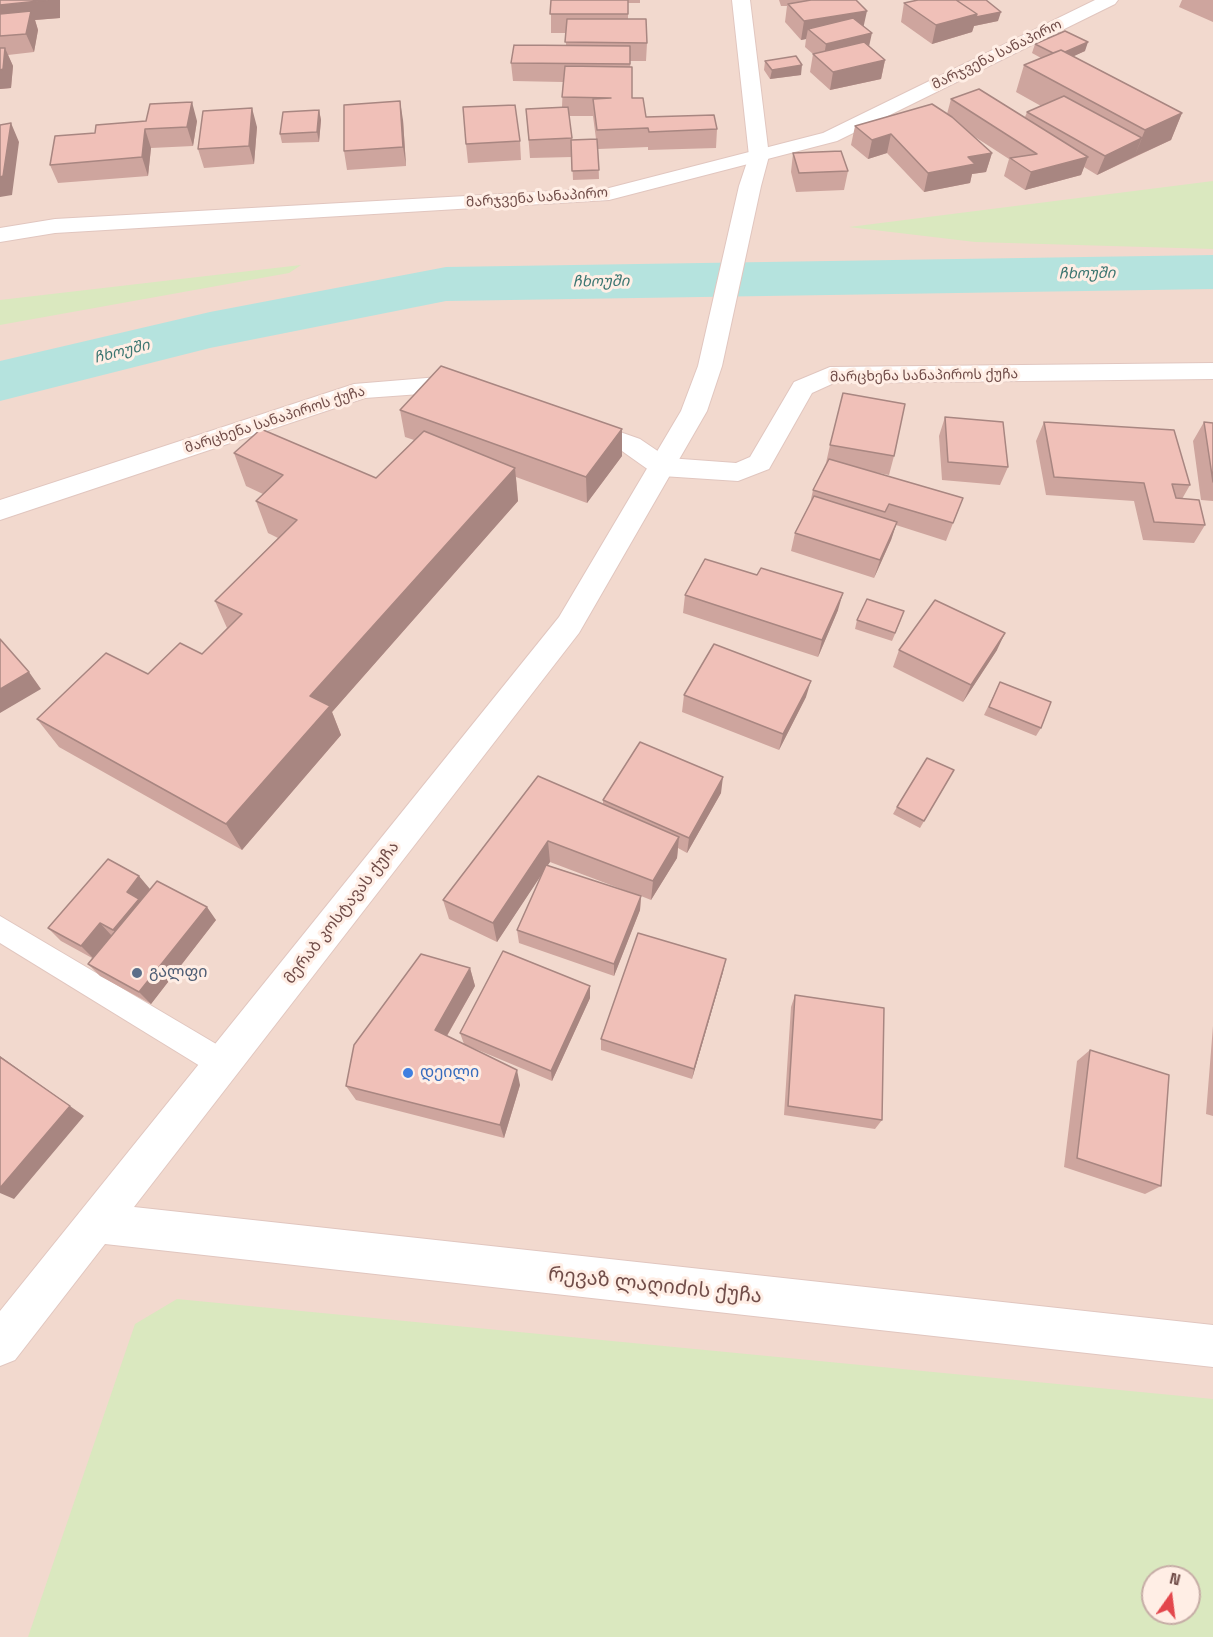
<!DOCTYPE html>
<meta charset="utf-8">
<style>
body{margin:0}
#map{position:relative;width:1213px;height:1637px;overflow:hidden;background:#fbe9df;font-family:"Space Grotesk",sans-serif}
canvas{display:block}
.north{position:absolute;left:1141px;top:1565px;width:60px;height:60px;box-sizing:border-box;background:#ffeee5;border:2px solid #c6ada6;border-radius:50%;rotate:14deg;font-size:16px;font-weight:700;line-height:24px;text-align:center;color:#704c48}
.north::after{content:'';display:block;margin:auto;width:21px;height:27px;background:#e3474c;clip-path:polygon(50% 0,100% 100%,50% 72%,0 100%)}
</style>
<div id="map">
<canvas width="1213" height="1637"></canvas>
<div class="north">N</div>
</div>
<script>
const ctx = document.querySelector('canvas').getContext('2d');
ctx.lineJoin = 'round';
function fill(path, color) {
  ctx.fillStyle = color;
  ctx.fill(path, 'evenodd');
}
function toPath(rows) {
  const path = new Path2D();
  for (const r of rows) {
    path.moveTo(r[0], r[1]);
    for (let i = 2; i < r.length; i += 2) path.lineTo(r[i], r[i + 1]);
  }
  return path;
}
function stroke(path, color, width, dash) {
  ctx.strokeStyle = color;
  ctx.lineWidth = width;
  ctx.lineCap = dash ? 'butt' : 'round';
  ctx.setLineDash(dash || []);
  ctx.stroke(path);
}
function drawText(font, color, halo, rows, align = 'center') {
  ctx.font = font + ' "Space Grotesk","Noto Sans Georgian",sans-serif';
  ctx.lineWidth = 6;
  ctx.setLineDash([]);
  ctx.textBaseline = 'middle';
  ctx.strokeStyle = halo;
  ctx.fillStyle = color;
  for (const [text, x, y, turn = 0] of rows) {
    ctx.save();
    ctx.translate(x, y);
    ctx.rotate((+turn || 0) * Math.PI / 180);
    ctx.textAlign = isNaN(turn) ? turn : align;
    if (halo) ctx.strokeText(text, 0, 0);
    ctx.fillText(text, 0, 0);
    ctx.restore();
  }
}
const residential = toPath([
 [0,0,1213,0,1213,1637,0,1637],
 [1153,1577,1189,1577,1189,1613,1153,1613]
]);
const green = toPath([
 [1213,181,1213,249,975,242,849,227],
 [301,265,289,273,0,325,0,300],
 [177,1299,1213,1399,1213,1637,28,1637,135,1324],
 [1153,1577,1189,1577,1189,1613,1153,1613]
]);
const river = toPath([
 [1213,255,1213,289,446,301,210,348,0,401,0,361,210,312,446,267,1213,255]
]);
const service = toPath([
 [0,916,233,1054,238,1064,233,1074,223,1078,213,1074,0,943,0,916]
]);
const minor = toPath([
 [1095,0,1118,0,1115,4,837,141,609,200,55,233,0,242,0,228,55,219,609,188,823,133,1095,0],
 [1213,363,1213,379,834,383,812,393,769,469,738,481,662,476,653,473,622,451,571,433,567,427,571,421,580,418,640,439,668,458,736,463,750,457,794,382,830,367,1213,363],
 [463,375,476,378,479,384,476,390,365,398,0,520,0,500,354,384,463,375]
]);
const tertiary = toPath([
 [732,0,750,0,769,156,761,186,722,366,707,411,579,633,134,1207,1213,1325,1213,1367,105,1244,15,1360,0,1366,0,1311,559,617,681,411,698,366,739,186,749,156,732,0]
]);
const wall = toPath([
 [0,0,60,18,35,20,38,30,34,52,8,55,13,66,11,88,0,89],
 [551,0,640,0,640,3,628,3,628,19,647,43,646,61,630,61,632,98,646,117,717,129,716,148,648,150,648,147,598,149,599,179,573,180,572,157,530,158,526,109,562,107,563,82,513,81,511,63,566,45,566,33,551,33],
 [569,116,593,116,596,139,572,140],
 [779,0,856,0,869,47,885,60,881,79,830,90,810,72,813,54,805,47,806,39,801,40,785,22,787,6,781,6],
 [1182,0,1213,0,1213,22,1179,7],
 [904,3,998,21,974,26,972,32,932,44,901,22],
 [1035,44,1085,51,1073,56,1182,113,1171,140,1097,175,1084,167,1081,175,1025,190,1004,176,1009,159,972,135,992,153,986,172,972,174,970,183,924,192,887,153,868,159,851,145,855,126,947,114,951,99,1025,117,1027,112,1041,106,1016,92,1024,65,1041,58,1032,53],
 [765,61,801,75,770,79,764,70],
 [319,110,321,120,319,142,282,143,280,134],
 [403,120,406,166,347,170,344,151],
 [197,121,193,146,151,148,148,176,58,183,50,165,95,133],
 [257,127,254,164,204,168,198,149],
 [520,141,521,160,468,163,466,144],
 [793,153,848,171,844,190,796,192,791,172],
 [400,410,622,429,622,456,587,503,516,477,518,501,332,712,341,735,242,850,59,747,37,719,202,654,227,628,215,601,278,538,268,533,256,501,263,494,246,486,234,453,376,478,414,440,405,437],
 [945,417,1008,467,1000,485,942,480,939,436],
 [1044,422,1190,485,1182,499,1205,525,1194,543,1143,540,1134,501,1046,495,1036,441],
 [1204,422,1213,423,1213,501,1201,500,1193,441],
 [830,445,894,456,889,475,874,472,963,498,946,541,896,525,891,540,874,578,791,551,795,533,810,504,813,490,826,463],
 [685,595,838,610,818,657,683,613],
 [857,620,901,620,892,641,855,629],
 [899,650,997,650,963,702,893,667],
 [1000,682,1041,728,1036,736,984,715],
 [684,695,806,697,779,750,682,712],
 [954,770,920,828,893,814,897,807],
 [721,793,687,853,678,848,677,858,651,900,641,896,640,910,614,976,519,943,517,930,544,870,497,942,449,919,443,900,603,804,603,800],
 [550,862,637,895,547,865],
 [150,889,216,920,151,1004,100,976,88,964,92,958,61,941,48,928],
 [470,968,475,986,447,1036,464,1044,460,1033,590,986,590,998,552,1081,466,1045,520,1085,504,1138,356,1100,346,1086],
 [723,972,692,1079,601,1050,601,1039],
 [795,995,882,1120,875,1129,784,1115,791,1007],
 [1213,1026,1213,1116,1206,1114],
 [1090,1050,1161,1186,1145,1194,1064,1167,1077,1061]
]);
const shadedWall = toPath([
 [48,0,60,0,60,18,35,20,38,30,34,52,26,34,0,24,0,5],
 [867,11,863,29,808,29,806,39,801,40,804,21],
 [1001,12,998,21,974,26,972,32,932,44,936,25,977,14],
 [872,33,868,51,823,62,826,44],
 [1088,42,1085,51,1055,65,1058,55],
 [5,48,13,66,11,88,0,89,0,70],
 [885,60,881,79,830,90,833,72],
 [802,65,801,75,770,79,772,70],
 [400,101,403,120,406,166,403,147],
 [192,102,197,121,193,146,187,127],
 [252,108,257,127,254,164,249,146],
 [319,110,321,120,319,142,317,132],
 [1182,113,1171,140,1134,157,1145,130],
 [11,123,19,142,12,195,0,197,0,177],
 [145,129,151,148,148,176,142,157],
 [891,134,887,153,868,159,872,140],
 [1142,138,1134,157,1097,175,1105,156],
 [992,153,986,172,972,174,970,183,924,192,928,173,968,157],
 [1088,157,1081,175,1025,190,1031,172],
 [622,429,622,456,587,503,586,477],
 [515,468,518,501,332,712,341,735,242,850,226,824,310,696],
 [897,522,891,540,874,578,880,560],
 [843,593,838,610,818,657,822,640],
 [1005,633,997,650,963,702,971,685],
 [29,672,41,689,0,713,0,689],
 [811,681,806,697,779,750,783,734],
 [723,777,721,793,687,853,689,838],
 [679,837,677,858,651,900,653,881],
 [548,841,550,862,497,942,493,923],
 [139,876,150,889,125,943,113,930,127,892],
 [641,896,640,910,614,976,614,964],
 [207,907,216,920,151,1004,139,992],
 [100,923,112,936,93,958,81,946],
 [726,959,723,972,692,1079,694,1069],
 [470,968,475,986,441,1046,435,1030],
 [590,986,590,998,552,1081,551,1071],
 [0,1056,84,1116,14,1199,0,1193],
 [517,1070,520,1085,504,1138,500,1125]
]);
const building = toPath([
 [0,0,48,0,0,5,0,0],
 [551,0,628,0,628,14,550,14,551,0],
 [811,0,856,0,867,11,804,21,788,4,811,0],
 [918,0,956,0,977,14,936,25,904,3,918,0],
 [956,0,986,0,1001,12,976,17,977,14,956,0],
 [31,11,26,34,0,36,0,14,31,11],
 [853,18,872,33,826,44,808,29,853,18],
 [567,19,646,19,647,43,565,42,567,19],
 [1065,31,1088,42,1065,52,1061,50,1053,53,1035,44,1065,31],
 [864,42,885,60,833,72,813,54,864,42],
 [514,45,630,46,630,64,511,63,514,45],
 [0,48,5,48,3,69,0,70,0,48],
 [1061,50,1182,113,1145,130,1024,65,1061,50],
 [796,56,802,65,772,70,765,61,796,56],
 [565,66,632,67,632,98,643,98,646,117,714,115,717,129,649,132,648,128,597,130,593,99,611,98,562,97,565,66],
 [979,89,1088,157,1031,172,1010,158,1037,154,951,99,979,89],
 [1064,96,1142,138,1105,156,1027,112,1064,96],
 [400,101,403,147,344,151,344,105,400,101],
 [192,102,187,127,145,129,142,157,50,165,55,136,95,133,96,125,146,121,150,104,192,102],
 [932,104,952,117,992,153,968,157,975,164,928,173,891,134,872,140,855,126,932,104],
 [515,105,520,141,466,144,463,107,515,105],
 [568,107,572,138,529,140,526,109,568,107],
 [252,108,249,146,198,149,203,111,252,108],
 [319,110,317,132,280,134,283,112,319,110],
 [11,123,3,176,0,177,0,125,11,123],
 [597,139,599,170,572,171,571,140,597,139],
 [841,151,848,171,799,173,793,153,841,151],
 [441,366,622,429,586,477,400,410,441,366],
 [843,393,905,404,894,456,830,445,843,393],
 [945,417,1003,422,1008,467,948,462,945,417],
 [1044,422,1174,430,1190,485,1172,484,1176,498,1199,500,1205,525,1154,522,1144,483,1054,477,1044,422],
 [1204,422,1213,423,1213,482,1204,422],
 [261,429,376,478,424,431,515,468,310,696,330,706,226,824,37,719,106,653,148,674,180,643,202,654,242,614,215,601,297,520,256,501,283,475,234,453,261,429],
 [829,459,963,498,953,523,889,504,885,512,813,490,829,459],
 [814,496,897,522,880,560,795,533,814,496],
 [705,559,757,575,761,568,843,593,822,640,685,595,705,559],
 [867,599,904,611,895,633,857,620,867,599],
 [935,600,1005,633,971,685,899,650,935,600],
 [0,639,29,672,0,689,0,639],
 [714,644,811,681,783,734,684,695,714,644],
 [1000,682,1051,702,1041,728,989,707,1000,682],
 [640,742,723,777,689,838,603,800,640,742],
 [927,758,954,770,924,821,897,807,927,758],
 [538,776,679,837,653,881,548,841,493,923,443,900,538,776],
 [108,859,139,876,127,892,139,899,113,930,100,923,81,946,48,928,108,859],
 [546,865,641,896,614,964,517,930,546,865],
 [157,881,207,907,139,992,88,964,157,881],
 [638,933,726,959,694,1069,601,1039,638,933],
 [503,951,590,986,551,1071,460,1033,503,951],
 [421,954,470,968,435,1030,517,1070,500,1125,346,1086,354,1045,421,954],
 [795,995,884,1008,882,1120,788,1106,795,995],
 [1090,1050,1169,1075,1161,1186,1077,1158,1090,1050],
 [0,1057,70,1106,0,1188,0,1057]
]);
const markers = [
 [137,973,6,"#5c6f8a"],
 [408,1073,6,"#3f7fe0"]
];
const farStreetnames = [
 ["მარჯვენა სანაპირო",997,55,-26],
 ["მარჯვენა სანაპირო",537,198,-4],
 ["მარცხენა სანაპიროს ქუჩა",924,376,-1],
 ["მარცხენა სანაპიროს ქუჩა",275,420,-18]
];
const farWaternames = [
 ["ჩხოუში",1087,274,-1],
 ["ჩხოუში",601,282,-1],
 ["ჩხოუში",122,352,-14]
];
const streetNames = [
 ["მერაბ კოსტავას ქუჩა",342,913,-52]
];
const serviceNames = [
 ["გალფი",149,973]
];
const shopNames = [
 ["დეილი",420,1073]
];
const nearStreetnames = [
 ["რევაზ ლაღიძის ქუჩა",655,1286,6]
];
fill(residential, '#f2d9ce');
fill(green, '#dae8bf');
fill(river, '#b5e3de');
stroke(service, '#e1c6bf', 2);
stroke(minor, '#e1c6bf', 2);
stroke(tertiary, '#e1c6bf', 2);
fill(service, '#fff');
fill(minor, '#fff');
fill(tertiary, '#fff');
fill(wall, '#cea59e');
fill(shadedWall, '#a88681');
fill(building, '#f0c0b8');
stroke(building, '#a88681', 1.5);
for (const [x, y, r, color] of markers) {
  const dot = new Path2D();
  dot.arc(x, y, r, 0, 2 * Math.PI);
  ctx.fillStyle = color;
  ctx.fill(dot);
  stroke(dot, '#ffeee5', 2);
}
drawText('14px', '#704c48', '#ffeee5', farStreetnames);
drawText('italic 15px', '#3c7671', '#ffeee5', farWaternames);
drawText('16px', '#704c48', '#ffeee5', streetNames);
drawText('16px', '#4e5e75', '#ffeee5', serviceNames, 'left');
drawText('16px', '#366cbe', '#ffeee5', shopNames, 'left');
drawText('20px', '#704c48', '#ffeee5', nearStreetnames);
</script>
